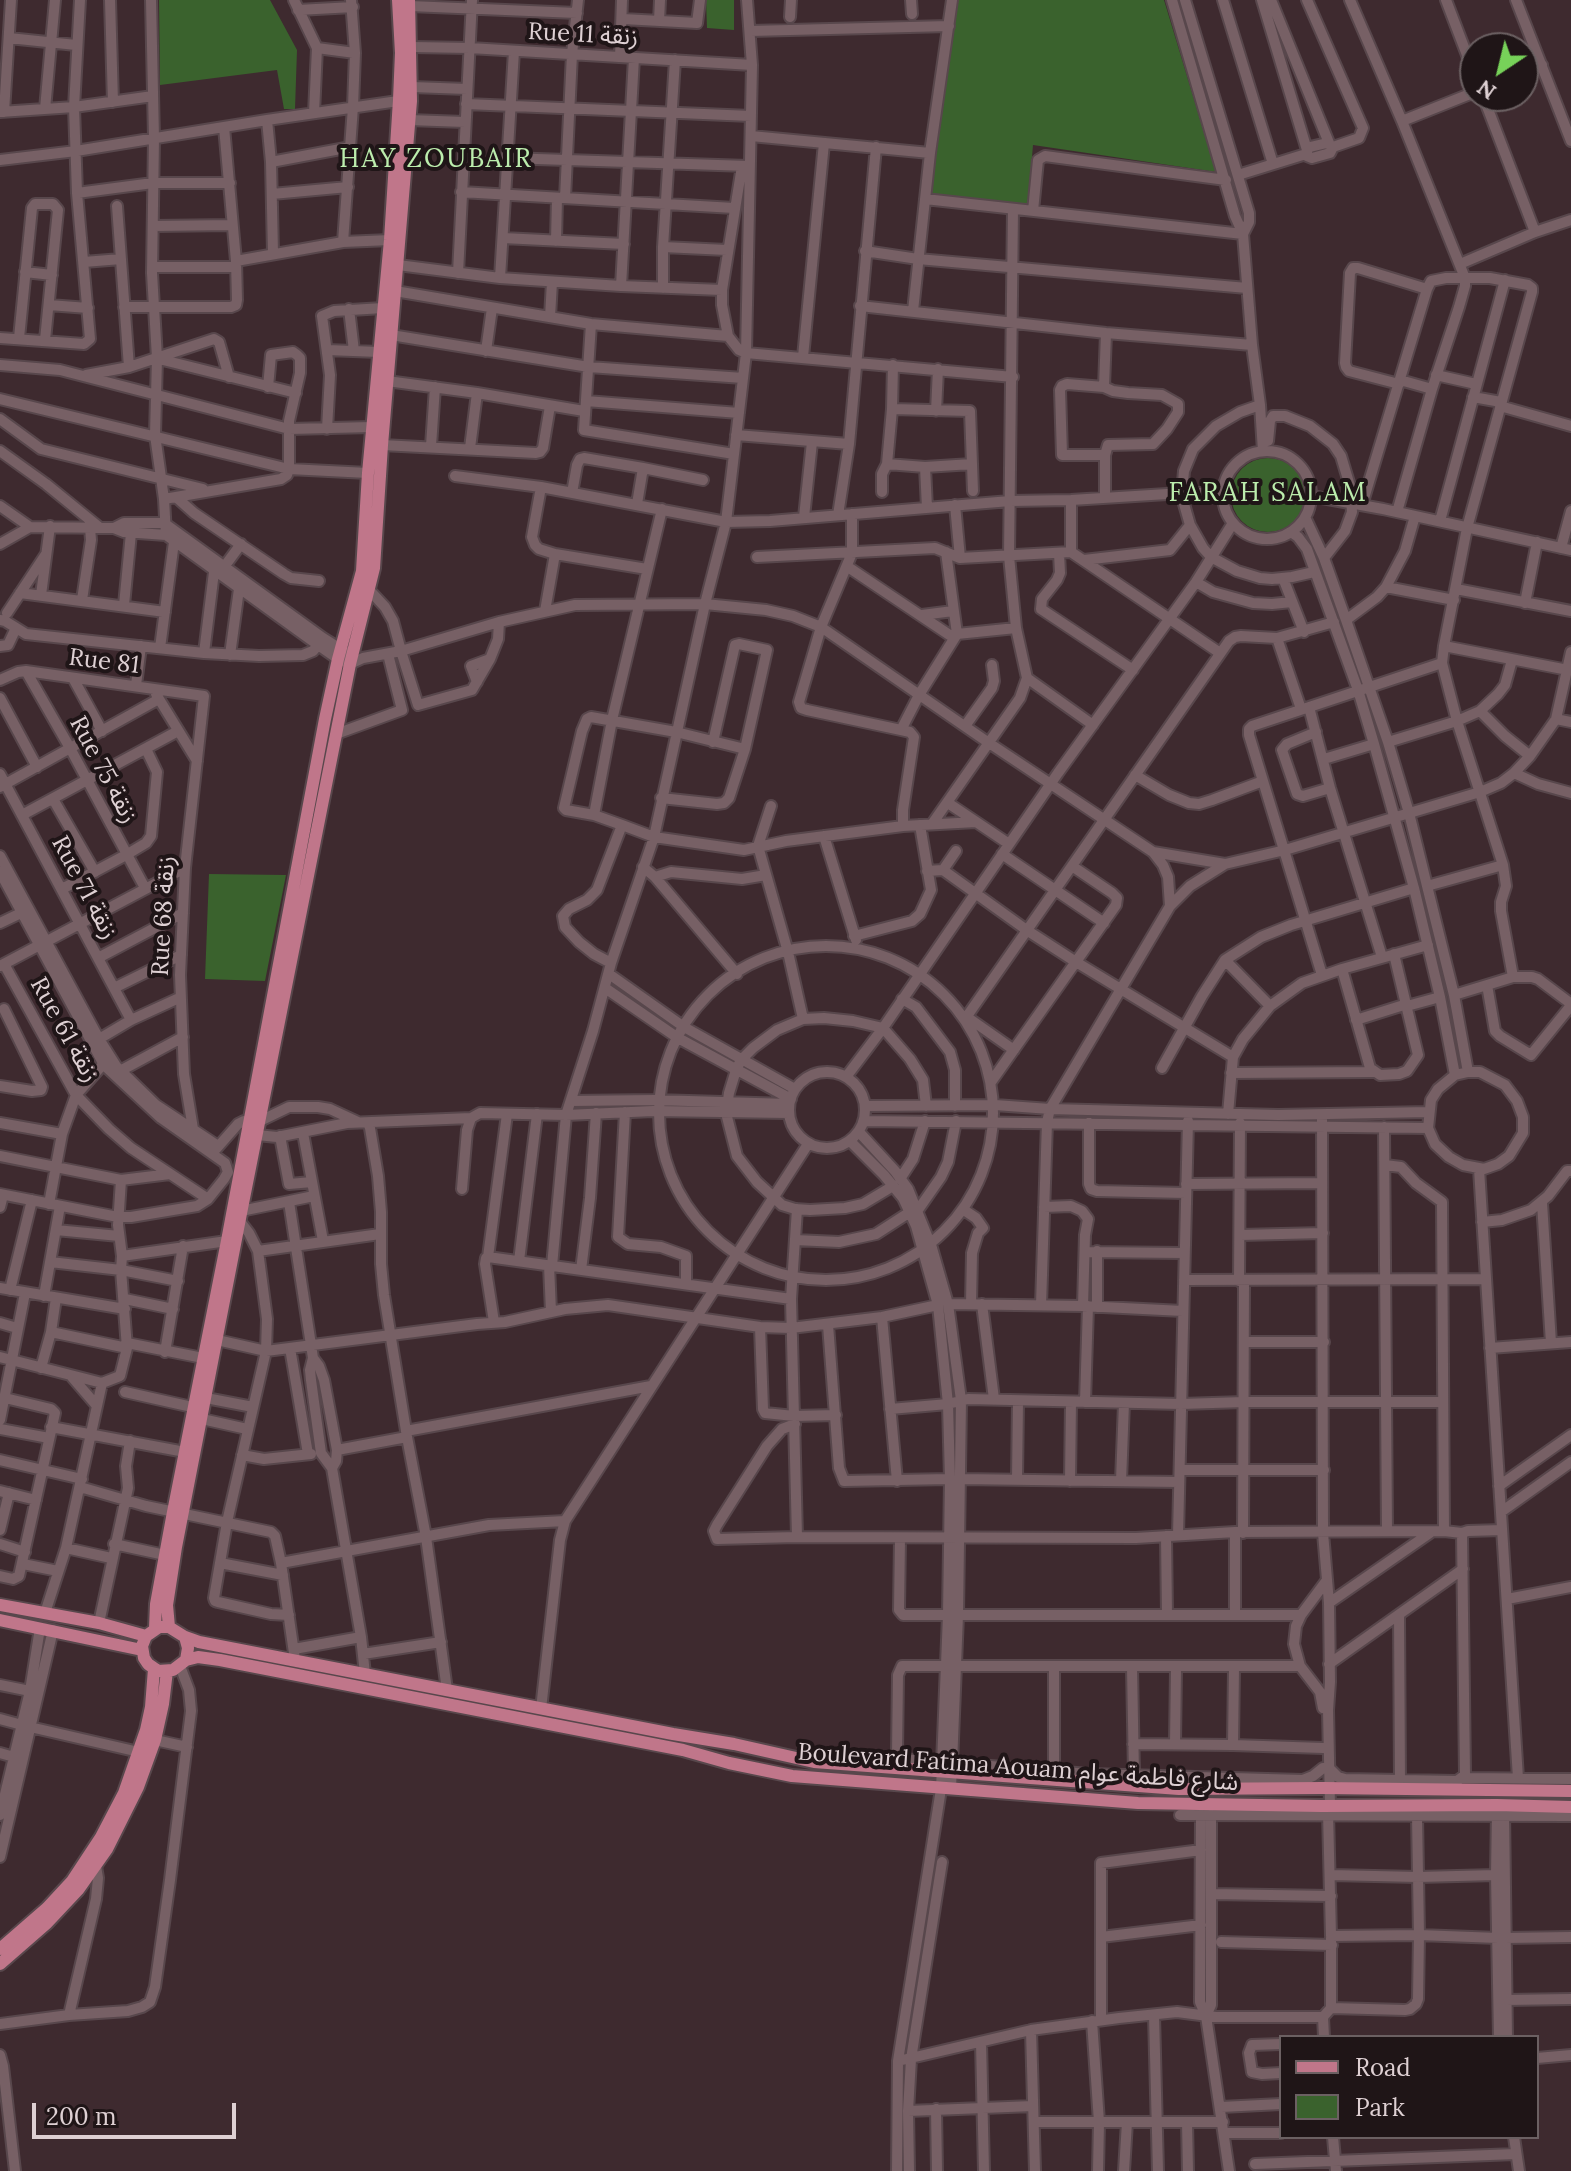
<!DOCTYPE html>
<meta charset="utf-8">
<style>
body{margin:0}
#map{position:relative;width:1571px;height:2171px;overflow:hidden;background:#3e2a2f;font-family:Lora,serif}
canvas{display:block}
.legend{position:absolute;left:1279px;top:2035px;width:260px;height:104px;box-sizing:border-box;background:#1f1517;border:2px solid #6b6062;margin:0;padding:10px 14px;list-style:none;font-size:24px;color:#ded0d3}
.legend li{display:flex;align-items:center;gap:16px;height:40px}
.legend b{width:40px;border:2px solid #6b6062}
.north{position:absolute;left:1459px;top:32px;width:80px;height:80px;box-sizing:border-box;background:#1f1517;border:2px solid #6b6062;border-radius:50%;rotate:215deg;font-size:22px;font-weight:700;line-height:32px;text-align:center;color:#ded0d3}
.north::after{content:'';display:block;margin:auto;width:28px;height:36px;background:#77d259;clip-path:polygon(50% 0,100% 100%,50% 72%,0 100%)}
.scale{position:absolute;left:32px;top:2103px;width:204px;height:36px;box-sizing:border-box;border:4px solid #ded0d3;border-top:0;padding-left:10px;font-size:24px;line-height:28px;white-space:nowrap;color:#ded0d3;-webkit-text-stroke:6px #1f1517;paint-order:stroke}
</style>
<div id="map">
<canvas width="1571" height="2171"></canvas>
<ul class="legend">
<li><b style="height:10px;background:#c0768a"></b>Road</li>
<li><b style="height:22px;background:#3a622d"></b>Park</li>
</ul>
<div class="north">N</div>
<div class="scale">200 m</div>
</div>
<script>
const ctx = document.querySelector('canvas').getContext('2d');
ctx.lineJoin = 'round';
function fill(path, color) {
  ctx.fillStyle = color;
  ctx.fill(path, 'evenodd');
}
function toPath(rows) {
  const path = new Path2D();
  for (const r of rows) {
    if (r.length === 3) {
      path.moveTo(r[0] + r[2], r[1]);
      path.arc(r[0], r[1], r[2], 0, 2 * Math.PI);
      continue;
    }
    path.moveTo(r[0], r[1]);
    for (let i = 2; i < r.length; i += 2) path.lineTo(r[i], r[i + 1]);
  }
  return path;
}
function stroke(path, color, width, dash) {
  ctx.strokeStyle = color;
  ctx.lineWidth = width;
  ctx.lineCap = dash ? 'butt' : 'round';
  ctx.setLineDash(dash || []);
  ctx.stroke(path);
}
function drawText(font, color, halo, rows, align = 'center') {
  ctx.font = font + ' Lora,"Noto Sans Arabic",serif';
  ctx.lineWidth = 8;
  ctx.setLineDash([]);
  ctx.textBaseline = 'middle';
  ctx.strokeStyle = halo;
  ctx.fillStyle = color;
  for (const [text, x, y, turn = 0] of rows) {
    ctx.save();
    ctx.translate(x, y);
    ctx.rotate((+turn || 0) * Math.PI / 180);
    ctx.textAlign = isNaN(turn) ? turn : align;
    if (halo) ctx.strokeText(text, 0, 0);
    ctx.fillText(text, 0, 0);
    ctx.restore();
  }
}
const green = toPath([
 [159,0,270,0,297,50,295,109,284,109,277,70,160,85],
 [706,0,734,0,734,30,707,28],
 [955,0,1164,0,1216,172,1033,145,1028,205,930,194],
 [1268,495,37],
 [209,874,286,875,265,981,205,979]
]);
const minor = toPath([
 [110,0,113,102],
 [151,0,154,138,152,273,157,358,155,435,164,499,166,535],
 [294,0,317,48,314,113],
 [911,0,912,14],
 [1172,0,1235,216,1243,234,1252,345,1260,405,1263,451],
 [1185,0,1249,213,1249,222,1243,234],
 [1223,0,1273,164],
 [1262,0,1307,150],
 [1271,0,1329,143],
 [1307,0,1363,128,1359,138,1333,147],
 [1350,0,1402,121,1465,278,1465,286,1459,307,1432,389,1397,512],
 [1446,0,1475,76],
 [1516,0,1571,141],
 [410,6,577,13],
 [298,10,353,7],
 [790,17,791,0],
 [623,19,697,23,700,0],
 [659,21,660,0],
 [750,31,949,26],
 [9,38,76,45],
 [412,47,470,48,752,65],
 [317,48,355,53],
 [620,57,622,0],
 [1523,73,1542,65],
 [412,87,467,89],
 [1483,96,1535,232],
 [466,104,751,116],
 [45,109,55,0],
 [0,112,74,107,153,96],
 [4,112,11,0],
 [267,120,271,162,273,253],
 [409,120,465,122],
 [1402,121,1475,92],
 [751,136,930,153],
 [1327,143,1333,147,1330,153,1312,158,1307,156,1307,150,1310,147,1327,143],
 [507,158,748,166],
 [0,160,76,151,267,120,405,100],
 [271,162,351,147],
 [742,166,722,290,722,305,728,336,739,350,746,353,1013,377],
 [1238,175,1306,154],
 [461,192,734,208],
 [77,193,153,183,230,183],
 [272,194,348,187],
 [565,198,572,54,578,0],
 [925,199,1243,234],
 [117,206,129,367],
 [1033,211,1038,160,1045,156,1226,180],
 [153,226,232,225],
 [503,238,624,244],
 [556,241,557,198],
 [343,242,353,107,355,53,351,0],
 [663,247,727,250],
 [865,251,918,259,1247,288],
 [236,261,343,242,390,240],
 [84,262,121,259],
 [390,264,500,278,621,286,722,290],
 [1460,264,1535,232,1571,220],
 [152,267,236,267],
 [25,272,52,275],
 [458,273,472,0],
 [500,278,514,51],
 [621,286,634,58],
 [663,288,663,247,675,60],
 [395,291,591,324,728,336],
 [49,305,88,308],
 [860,306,1106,333,1252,345],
 [124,307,231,307,236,305,237,300,236,261,224,127],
 [349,309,354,351],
 [913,311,930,153,952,0],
 [550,317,552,282],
 [591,324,584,430,734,454],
 [391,335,589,367,743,378],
 [0,338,84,344,90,339,77,193,74,107,80,0],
 [19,338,32,208,35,204,53,204,58,210,45,340],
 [327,350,379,352],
 [486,351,492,308],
 [803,357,824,143],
 [159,359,296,393],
 [0,365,60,370,289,429,372,427],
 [86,375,129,367,214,339,219,342,229,377],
 [1436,375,1476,384],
 [1400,380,1432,389],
 [387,381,477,393,584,411],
 [1399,384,1349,371,1346,367,1345,363,1350,273,1353,268,1358,268,1427,289],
 [1104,387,1106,333],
 [1473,397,1501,402],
 [0,399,289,469,368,473],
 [586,401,739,413],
 [1260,405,1240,412,1216,426,1193,449,1184,471,1183,482,1184,504,1190,525,1203,548,1211,557,1237,571,1260,578,1272,579,1292,577,1314,572],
 [1500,406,1571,426],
 [892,409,970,411,973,491],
 [936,411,938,369],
 [0,419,41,449,203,489],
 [327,429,330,375,322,316,334,311,383,308],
 [736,435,849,444],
 [1268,441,1270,421,1273,416,1285,416,1310,426,1333,444,1341,456,1350,486,1352,512,1345,531,1324,558],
 [382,445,536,453,540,452,543,448,550,406],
 [431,446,435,387],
 [470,448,477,393],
 [0,451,46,484,100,528],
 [1267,495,44],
 [887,464,925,467,972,464],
 [925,467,927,508],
 [455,476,541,487],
 [882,492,882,474,887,464,892,409,893,365],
 [572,493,577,465,580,459,584,458,643,468,703,480],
 [1105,496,1105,455,1108,445,1153,444,1167,429,1178,412,1178,404,1162,395,1128,393,1113,391,1104,387,1067,384,1062,386,1060,390,1062,455,1105,455],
 [1311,496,1383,509,1571,550],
 [176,497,194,513,284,574,291,578,319,581],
 [164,499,281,479,287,475,289,469,289,421,300,373,300,358,297,355,293,352,271,355,268,387],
 [637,504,643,468],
 [955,505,960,558],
 [1362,505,1427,289,1431,281,1446,278,1490,278,1528,285,1532,288,1532,292,1467,528,1444,646,1442,663,1457,721,1503,865,1506,886,1501,902,1501,911,1513,977],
 [0,506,30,527],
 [852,514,852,553,821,627,799,702,801,708,807,710,901,730],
 [838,515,849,444,876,147],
 [804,517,812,442],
 [1305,517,1324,558,1346,620,1388,742,1409,813,1454,995,1468,1072],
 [1440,521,1505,280],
 [114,528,124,532,166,535,318,645,338,659,350,664,363,658,401,651,499,622,575,605,705,604,766,610,793,616,821,627,989,743,1153,852,1163,865,1168,877,1170,906],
 [1291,532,1298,537,1307,549,1358,690,1374,744,1414,888,1440,997,1455,1075],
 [0,544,30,527,114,528,124,523,164,523,323,638,347,653],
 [1561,548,1571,511],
 [1071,552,1071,500],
 [1059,553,1060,573,1057,580,1042,599,1041,609,1133,670],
 [757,557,935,548,960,558,1071,552,1220,653],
 [1084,560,1170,550,1190,525],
 [224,567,241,544],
 [848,567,954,638],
 [647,569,555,554,539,549,535,545,532,537,541,487,726,522,770,521,1010,501,1071,500,1183,493,1223,493],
 [1283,578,1304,632],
 [1196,582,1213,592,1253,603,1272,604,1292,602],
 [1386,587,1454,600],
 [363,589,372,593,385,607,393,621,401,651,418,705,472,690,490,659,498,639,499,622],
 [1456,589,1571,611],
 [20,593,165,612],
 [41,595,50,526],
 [82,600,91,540,90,528],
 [1525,603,1537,542],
 [124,605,131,533],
 [545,611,555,554],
 [7,613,46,554],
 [922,615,953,611],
 [0,620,5,621,26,634,204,653,259,656,303,655,313,651,318,645],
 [1346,620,1377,597,1386,587,1405,551,1415,516],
 [957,634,1016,628],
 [1277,638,1301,709],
 [0,646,8,645,16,628],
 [1444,646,1568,670],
 [160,648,174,542],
 [204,653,214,572],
 [230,655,239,589],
 [26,671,70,748,145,888],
 [73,678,102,731],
 [1027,678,1093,725],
 [0,680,18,672,26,671,204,696,185,868,180,975,184,1074,193,1129,191,1139],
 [477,682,471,666,490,659],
 [136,685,141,646],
 [156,694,197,761],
 [0,698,37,767],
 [1309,707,1330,788,1382,957],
 [1480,711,1505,736,1530,756],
 [1556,719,1571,722],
 [965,726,992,688,994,681,992,665],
 [1316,732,1287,744,1282,750,1297,794,1303,796,1330,788],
 [336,734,402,710,388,654],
 [1388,742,1457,721,1480,711,1498,694,1505,685,1512,660],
 [745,749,676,732,591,717,587,719,582,731,564,808,566,810,594,815,622,825,654,837,744,850,786,841,903,826,976,822],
 [1324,759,1374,744],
 [1514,773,1538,784,1571,793],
 [0,774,131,1020],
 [1135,775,1169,795,1189,803,1199,804,1212,800,1263,781],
 [0,787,159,699],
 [661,798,717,804,724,803,729,798,745,749,767,650,739,644,735,645,713,742],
 [53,799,95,872],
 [948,803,1009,844],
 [771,806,758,846,788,952,803,1019],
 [22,815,178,731],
 [594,815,612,720,662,509],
 [932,824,1020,698,1027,678,1016,628,1009,556,1013,209],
 [622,825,597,890,587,900,569,909,563,916,565,927,579,942,594,954,611,963,654,837,705,604,726,522,746,353,752,65,747,0],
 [903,826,903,810,914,737,910,732,901,730,919,695,957,634,946,552],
 [824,836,856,940],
 [1153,852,1225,864,1285,850,1480,792,1501,783,1514,773,1530,756,1556,719,1571,652],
 [1002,854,1104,923],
 [0,856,99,1039,116,1066,156,1105,218,1146],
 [643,867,655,877,737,974],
 [943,870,1028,931,1076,962,1233,1057],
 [927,871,943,870,956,851],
 [0,872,104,1065,161,1118,225,1163,228,1172,224,1179,208,1199,197,1206,131,1217,118,1217,0,1194],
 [655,877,671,872,742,879,766,875],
 [1427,886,1503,865],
 [62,889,126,855,146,843,151,836,157,772,146,749],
 [0,923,21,913],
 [854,936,912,921,920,914,931,890,920,825],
 [826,1113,167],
 [98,958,183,913],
 [1225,960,1270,1006],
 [4,964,76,1095,109,1129,131,1148,208,1199],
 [0,966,185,868],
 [1342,969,1370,1068,1380,1075,1399,1074,1407,1071,1418,1055,1394,954],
 [609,974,684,1027,795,1089],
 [1322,975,1249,735,1249,729,1252,726,1442,663],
 [114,988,181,955],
 [605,988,678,1038,791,1099],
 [1454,995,1487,985,1513,977,1532,977,1538,979,1570,1003,1569,1008,1531,1055,1500,1036,1495,1031,1487,985],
 [902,999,916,1007,950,1052,955,1070,955,1106],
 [1407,1006,1440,997],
 [967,1017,1014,1050],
 [965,1019,1229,641,1235,637,1241,636,1277,638,1334,622],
 [1356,1020,1407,1004],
 [99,1039,131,1020,179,998],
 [1162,1068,1202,996,1225,960,1261,937,1291,925,1414,888],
 [120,1071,183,1037],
 [827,1110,38],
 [1468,1072,1480,1072,1505,1085,1517,1101,1523,1117,1523,1133,1509,1156,1498,1164,1484,1169,1463,1165,1449,1157,1435,1144,1428,1128,1431,1100,1438,1089,1455,1075,1468,1072],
 [1231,1073,1373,1072],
 [846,1077,883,1028,1058,773,1196,582,1233,523],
 [991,1082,1116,905,1117,898,1112,893,1072,866],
 [0,1086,32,1091,41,1090,42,1087,4,1009],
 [571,1101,655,1100,789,1104],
 [865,1106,995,1105,1050,1109,1278,1115,1428,1112],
 [625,1112,618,1237,628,1244,661,1247,686,1256,686,1284],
 [1228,1114,1233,1057,1243,1039,1270,1006,1302,983,1342,969,1428,945],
 [1322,1115,1323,1533,1329,1603,1330,1682,1328,1710,1330,1806],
 [864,1121,1428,1128],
 [0,1123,62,1134],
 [368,1123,370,1128,378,1176,381,1212,381,1264,384,1295,407,1437,426,1537,447,1690],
 [1089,1123,1089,1184,1091,1189,1097,1191,1186,1193],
 [1384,1127,1387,1531],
 [859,1132,895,1171,908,1189,932,1248,948,1304,961,1400,958,1615,951,1789],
 [303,1133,323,1241],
 [257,1135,277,1137,347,1123,471,1118],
 [280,1136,289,1184,312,1182],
 [850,1141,884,1175,903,1198,916,1226,938,1305,948,1404,950,1479,948,1615,941,1789,898,2061,897,2171],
 [216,1149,238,1124,244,1121,260,1121,289,1107,318,1107,330,1109,358,1122],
 [0,1156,121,1180,170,1174],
 [1385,1165,1401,1167,1416,1183,1442,1202,1444,1531],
 [1479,1169,1518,1778],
 [900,1179,913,1159,925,1121],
 [1186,1184,1322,1183],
 [893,1186,863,1204,845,1208,810,1210,795,1209,782,1205,757,1182,737,1156,726,1113,729,1093,736,1070,741,1060,753,1048,777,1030,803,1019,824,1018,853,1021,883,1028,910,1059,923,1080,926,1106],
 [462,1189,467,1130,471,1118,480,1113,566,1115,653,1111,789,1113],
 [289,1202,313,1358,310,1370,311,1380,321,1453,332,1468],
 [1542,1203,1551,1343],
 [49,1204,62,1134,76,1095,106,1061],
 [0,1207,3,1195],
 [1044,1207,1071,1206,1082,1211,1088,1219,1085,1235,1083,1306],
 [797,1209,791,1299,797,1537],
 [918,1210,941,1177,948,1162,956,1121],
 [964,1210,976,1218,983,1228,978,1233,972,1253,971,1304],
 [241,1211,314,1196],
 [239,1220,249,1233,258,1251,267,1319,266,1351,227,1522,214,1598,215,1601,218,1602,271,1614,289,1615],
 [1482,1222,1502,1220,1531,1210,1548,1196,1567,1171,1571,1171],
 [56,1230,119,1236],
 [1240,1235,1323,1233],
 [795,1240,839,1242,876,1234,910,1212],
 [258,1251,380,1234],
 [1086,1252,1184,1253],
 [122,1256,227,1241],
 [488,1257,507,1114],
 [519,1261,537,1114],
 [50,1262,121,1270,178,1281],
 [549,1265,551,1312],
 [552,1266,566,1115,593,1031,611,963],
 [581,1270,590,1198,596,1113],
 [1184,1280,1486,1279],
 [1239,1281,1240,1123],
 [0,1288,125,1309],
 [10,1290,32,1200],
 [44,1296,60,1206],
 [125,1299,173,1309],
 [948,1304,1083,1306,1183,1311],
 [982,1304,994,1399],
 [1041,1305,1047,1122,1050,1109,1170,906,1190,886,1225,864],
 [1097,1307,1097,1251],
 [882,1317,897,1481],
 [494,1322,485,1264,486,1258,488,1257,791,1299],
 [0,1323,17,1328],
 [828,1325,839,1468,844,1481,950,1479],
 [760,1327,763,1409,765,1413,794,1416,836,1415],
 [51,1332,127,1348],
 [217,1340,266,1351,477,1324,505,1322,565,1309,608,1305,760,1327,791,1328,882,1317,938,1305],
 [1244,1342,1324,1342],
 [127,1343,203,1358],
 [290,1348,308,1454],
 [1490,1348,1571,1342],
 [165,1352,183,1246],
 [0,1357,102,1383],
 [313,1358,319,1366,324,1380,337,1450,336,1461,332,1468,361,1637,365,1674],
 [41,1368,51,1332,56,1298],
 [72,1377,97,1406],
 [102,1383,120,1376,127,1348,121,1270,122,1256,118,1225,121,1180],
 [125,1392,201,1409],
 [206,1398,253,1407],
 [1085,1402,1088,1306],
 [890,1409,948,1404,968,1399,1181,1404,1244,1402,1442,1402],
 [202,1419,247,1429],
 [0,1420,25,1293],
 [795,1424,782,1429,767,1446,717,1525,714,1531,717,1539,797,1537,1136,1538,1235,1532,1444,1531,1462,1533,1468,1531,1502,1530],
 [51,1427,185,1452],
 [0,1429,49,1438],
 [406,1431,651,1386],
 [337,1450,407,1437],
 [242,1455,264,1459,311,1454],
 [0,1460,82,1479],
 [1180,1470,1324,1470],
 [960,1479,1179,1482],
 [1017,1480,1018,1401],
 [1070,1481,1071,1402],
 [1121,1481,1124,1403],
 [1499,1486,1571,1435],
 [80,1487,146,1506,271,1532,275,1536,281,1563,295,1660],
 [0,1491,36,1500],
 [1501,1512,1571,1462],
 [0,1530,9,1493],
 [1243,1533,1244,1281],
 [1178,1535,1188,1121],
 [1166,1536,1167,1615],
 [900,1538,899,1610,903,1615,1301,1615],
 [0,1544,25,1552],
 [114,1544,165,1555],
 [66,1548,111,1558],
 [220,1563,283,1575],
 [281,1563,489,1525,565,1521],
 [23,1564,58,1571],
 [0,1576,13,1579,19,1576,55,1413,51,1409,5,1398],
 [1507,1599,1571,1587],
 [1329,1603,1430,1533],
 [45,1613,66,1548,102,1383],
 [1235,1615,1235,1532],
 [1399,1615,1400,1783],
 [99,1623,128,1488,126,1466,130,1441],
 [294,1649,361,1637],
 [363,1654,441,1642],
 [1329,1664,1463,1569],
 [1132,1667,1134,1775],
 [0,1685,30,1691],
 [1323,1708,1320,1692,1300,1666,1294,1644,1296,1626,1301,1615,1327,1580],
 [541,1709,560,1540,565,1521,808,1144],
 [0,1719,22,1725],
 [30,1727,139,1752],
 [155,1740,187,1747],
 [1133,1744,1233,1745,1323,1748],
 [1175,1744,1176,1668],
 [1233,1745,1234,1668],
 [0,1753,14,1757],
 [942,1762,902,1759,897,1754,898,1675,902,1666,1300,1666],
 [953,1763,1089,1774,1303,1780,1313,1776,1323,1768],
 [1329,1768,1338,1777,1345,1779,1457,1781,1465,1775,1462,1533],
 [1054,1771,1054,1666],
 [1462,1778,1571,1779],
 [1497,1811,1496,1875,1499,2037],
 [1504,1811,1507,2037],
 [1328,1812,1331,1936,1419,1935,1498,1938],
 [0,1815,30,1691,40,1628],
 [1180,1815,1571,1816],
 [1201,1815,1200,2002,1206,2016,1229,2171],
 [0,1857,53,1630],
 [1331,1875,1418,1877,1496,1875],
 [1211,1894,1331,1896],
 [1101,1937,1201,1925],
 [1505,1938,1571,1937],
 [1221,1942,1332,1945],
 [1506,2000,1571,1999],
 [1331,2008,1405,2010,1410,2009,1416,2004,1418,1999,1419,1935,1417,1815],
 [69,2015,96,1899,98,1878,96,1866],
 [1154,2015,1158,2171],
 [1206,2016,1211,2005,1211,1815],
 [1101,2020,1101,1863,1201,1850],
 [1092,2021,1099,2122,1098,2171],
 [0,2024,69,2015,128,2011,142,2007,150,2002,155,1987,170,1880,191,1711,189,1690,180,1666],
 [1031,2030,1035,2171],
 [1324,2037,1323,2017,1331,2008,1331,1938],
 [981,2042,984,2171],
 [1281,2044,1252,2045,1249,2053,1252,2072,1262,2074,1281,2073],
 [0,2055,3,2066,15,2171],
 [1537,2058,1571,2055],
 [898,2061,1031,2030,1119,2018,1177,2012,1216,2017,1323,2017],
 [1221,2107,1281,2104],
 [936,2109,937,2171],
 [908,2111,1033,2106],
 [1035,2122,1223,2122],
 [1187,2122,1188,2171],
 [1225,2133,1281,2133],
 [1333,2137,1336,2171],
 [1514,2137,1519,2171],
 [1255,2164,1516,2154],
 [909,2171,908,2111,911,2059,942,1862],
 [1124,2171,1127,2122]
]);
const major = toPath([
 [0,1605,99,1623,146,1636],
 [0,1620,142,1650],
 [169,1627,167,1605,176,1547,243,1203,350,664,374,568,382,445,411,101,409,0],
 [155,1628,156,1604,173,1512,227,1241,325,719,338,659,362,571,368,473,390,240,399,100,401,53,398,0],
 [185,1637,188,1648,186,1660,173,1670,158,1671,148,1664,144,1658,142,1646,146,1636,159,1627,169,1627,185,1637,199,1642,673,1734,734,1744,814,1762,1179,1789,1323,1788,1571,1791],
 [186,1660,198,1657,220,1660,683,1750,729,1763,792,1776,1138,1803,1322,1806,1497,1805,1571,1807],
 [0,1949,47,1908,72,1881,101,1837,124,1793,146,1730,151,1707,154,1669],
 [0,1964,47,1923,78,1890,107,1849,138,1787,155,1740,163,1704,167,1671]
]);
const streetNames = [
 ["Rue 11 زنقة",583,35,3],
 ["Rue 81",104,662,7],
 ["Rue 75 زنقة",103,770,62],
 ["Rue 71 زنقة",84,888,62],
 ["Rue 68 زنقة",164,916,-87],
 ["Rue 61 زنقة",64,1030,61],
 ["Boulevard Fatima Aouam شارع فاطمة عوام",1018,1768,4]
];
const neighbourhoodNames = [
 ["HAY ZOUBAIR",436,160],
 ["FARAH SALAM",1268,494]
];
fill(green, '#3a622d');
stroke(minor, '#58474c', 14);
stroke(major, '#58474c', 16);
stroke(minor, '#776065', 10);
stroke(major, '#c0768a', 12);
drawText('24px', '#ded0d3', '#1f1517', streetNames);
ctx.letterSpacing = '2px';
drawText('26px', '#bcedad', '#1f1517', neighbourhoodNames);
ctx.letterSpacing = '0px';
</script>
